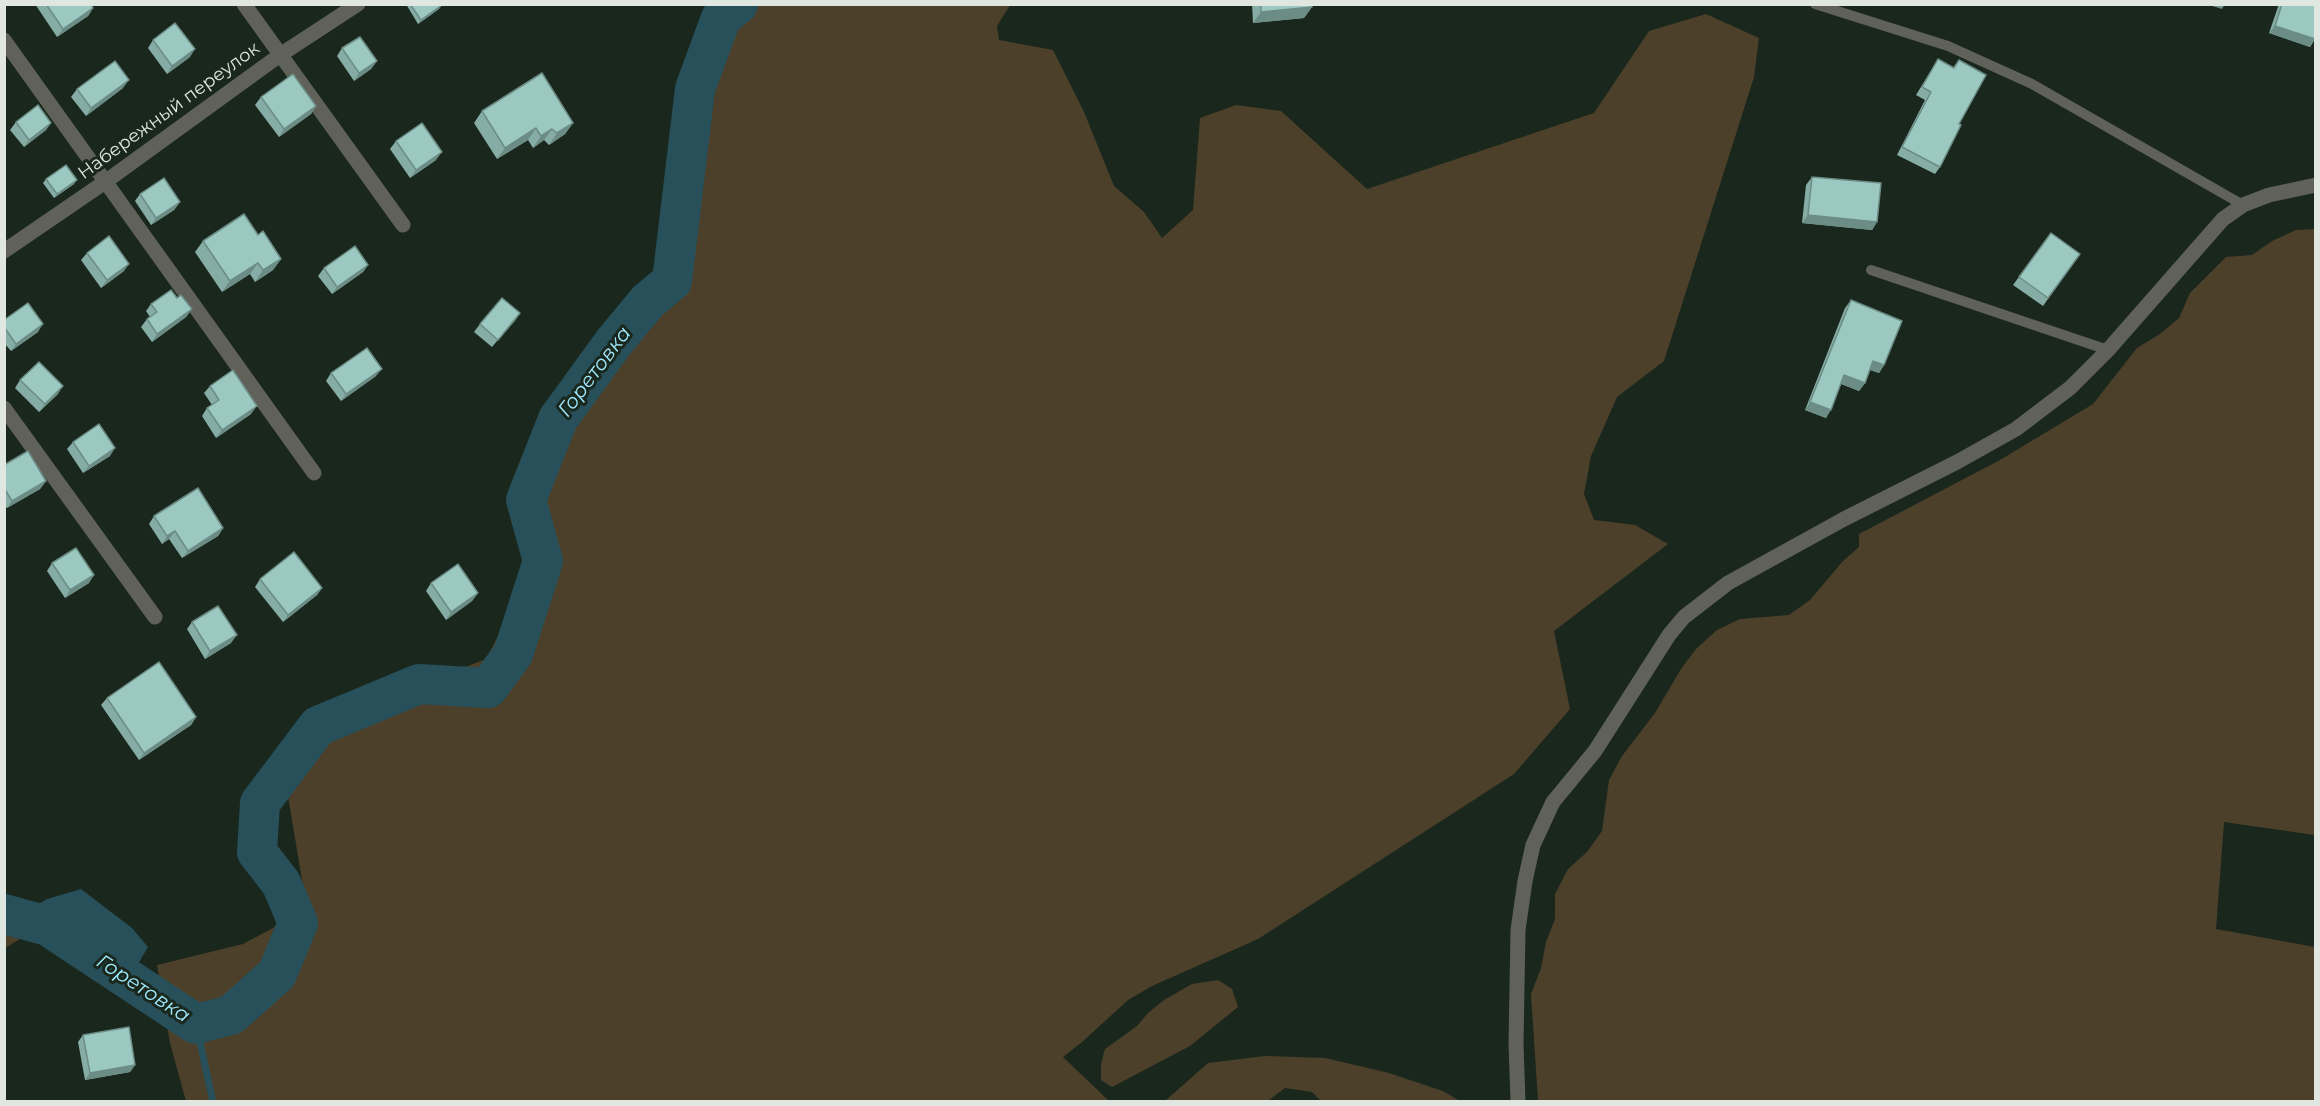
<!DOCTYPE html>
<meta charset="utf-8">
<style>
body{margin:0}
#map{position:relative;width:2320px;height:1106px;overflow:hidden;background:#1a271c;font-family:Montserrat,sans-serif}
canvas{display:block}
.frame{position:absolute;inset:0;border:6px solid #dfe7e0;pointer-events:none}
</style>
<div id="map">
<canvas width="2320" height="1106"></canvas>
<div class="frame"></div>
</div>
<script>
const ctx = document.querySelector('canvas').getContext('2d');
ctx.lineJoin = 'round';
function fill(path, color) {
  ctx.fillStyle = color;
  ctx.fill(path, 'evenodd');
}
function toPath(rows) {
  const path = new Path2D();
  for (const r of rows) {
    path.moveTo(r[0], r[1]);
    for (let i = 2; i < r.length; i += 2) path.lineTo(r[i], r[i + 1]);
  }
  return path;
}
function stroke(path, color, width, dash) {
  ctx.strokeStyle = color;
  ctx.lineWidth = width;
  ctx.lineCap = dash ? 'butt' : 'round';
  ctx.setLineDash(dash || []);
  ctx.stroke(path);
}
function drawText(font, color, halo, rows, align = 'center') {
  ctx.font = font + ' Montserrat,sans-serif';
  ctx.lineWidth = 6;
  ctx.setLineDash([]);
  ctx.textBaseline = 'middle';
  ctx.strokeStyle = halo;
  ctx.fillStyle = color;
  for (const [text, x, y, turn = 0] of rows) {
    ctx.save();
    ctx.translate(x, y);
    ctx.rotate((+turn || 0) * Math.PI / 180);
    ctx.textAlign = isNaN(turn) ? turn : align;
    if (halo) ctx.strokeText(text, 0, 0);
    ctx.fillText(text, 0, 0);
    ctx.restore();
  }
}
const green = toPath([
 [747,5,1010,5,997,26,999,40,1053,50,1084,112,1114,186,1144,212,1162,238,1193,210,1200,118,1236,105,1281,111,1367,189,1594,113,1649,31,1706,14,1759,38,1754,77,1664,361,1617,397,1591,456,1584,494,1594,520,1635,525,1668,544,1554,631,1570,709,1514,774,1258,939,1152,986,1128,1000,1081,1043,1063,1057,1109,1101,186,1101,170,1043,157,965,243,944,307,910,284,772,323,734,403,691,486,659,516,601,550,459,583,379,612,324,666,307,697,169,712,114,720,44],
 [2315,229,2315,835,2224,822,2216,929,2315,947,2315,1101,1538,1101,1531,994,1541,968,1546,942,1555,919,1555,894,1568,869,1587,852,1602,831,1609,780,1622,756,1655,713,1681,669,1696,649,1717,630,1740,619,1789,615,1810,600,1843,561,1859,547,1859,534,2000,460,2093,404,2137,348,2160,334,2179,318,2190,293,2226,257,2252,255,2272,241,2296,230],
 [5,915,19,917,26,927,20,939,5,948],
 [1218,980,1232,989,1238,1007,1190,1046,1112,1087,1101,1080,1101,1064,1105,1049,1137,1026,1148,1013,1164,1000,1192,984],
 [1265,1056,1325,1058,1389,1073,1443,1091,1460,1101,1321,1101,1312,1092,1285,1088,1268,1101,1165,1101,1208,1063]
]);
const water = toPath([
 [81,889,132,928,148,947,138,964,105,975,53,948,34,931,37,905,47,899]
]);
const stream = toPath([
 [196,1024,213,1102]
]);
const river = toPath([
 [4,914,48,926,196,1024,231,1015,277,974,298,923,281,883,257,852,260,803,318,726,419,684,488,688,513,654,543,561,526,500,558,419,614,342,648,301,672,281,695,89,721,18,738,4]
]);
const service = toPath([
 [1815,4,1948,46,2032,84,2243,205],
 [1871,270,2108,350]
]);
const minor = toPath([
 [244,4,403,225],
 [4,40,314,473],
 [4,251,105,182,280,55,358,4],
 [4,408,155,617]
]);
const tertiary = toPath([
 [1518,1102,1516,1044,1518,930,1525,881,1533,845,1553,802,1595,751,1669,635,1684,617,1728,583,1844,519,1957,462,2016,429,2070,388,2108,350,2223,219,2243,205,2269,195,2316,185]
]);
const wall = toPath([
 [35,4,91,4,93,8,88,16,57,37],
 [406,4,441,4,439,9,418,24],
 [1252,4,1312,4,1312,7,1304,18,1253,23],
 [2279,4,2316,4,2315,39,2310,47,2269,33],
 [153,40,190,57,167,74,148,48],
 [342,48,377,61,371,69,354,81,337,56],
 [1938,59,1953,68,1959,60,1959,124,1940,167,1935,174,1897,155,1925,100,1916,95],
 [123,88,86,116,71,97,77,89],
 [261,97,316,106,311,114,279,137,255,105],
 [482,111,573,123,565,134,549,145,544,140,533,148,528,140,497,159,474,123],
 [16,122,51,123,46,130,24,147,10,130],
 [396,141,436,160,410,178,390,149],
 [1812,177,1877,222,1872,230,1802,223,1806,185],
 [46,179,74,184,54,198,43,183],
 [140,194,180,202,174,210,151,225,135,201],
 [2051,233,2080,254,2043,306,2013,285],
 [258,235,281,259,273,270,255,282,250,274,222,292,195,252,203,241],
 [87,253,124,271,101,288,81,260],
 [368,265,363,272,332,294,318,276,324,268],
 [177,298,192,309,186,317,152,342,141,327,147,319,150,317,146,311,151,304],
 [1851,300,1884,365,1879,373,1870,370,1865,383,1859,391,1841,384,1826,418,1805,410,1845,308],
 [520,313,492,347,474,332,480,324],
 [4,320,38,332,11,351,4,343],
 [331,373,376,376,341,401,326,381],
 [20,380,58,394,39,412,15,388],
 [210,386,251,414,216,438,202,416,207,408,212,405,204,393],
 [73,442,110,456,83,473,67,449],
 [4,465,46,481,40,489,7,508,4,505],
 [154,516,223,528,218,536,182,558,169,539,162,544,149,524],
 [52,563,89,583,65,598,47,571],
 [260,579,322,588,317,595,283,622,255,587],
 [431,583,478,593,472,601,446,620,426,591],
 [192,622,231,643,205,659,187,629],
 [107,698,196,717,191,725,139,760,101,705],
 [83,1035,135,1065,130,1072,85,1080,78,1042]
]);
const shadedWall = toPath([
 [2206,4,2225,4,2222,9],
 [442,5,439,9,418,24,421,20],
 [1312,7,1304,18,1253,23,1261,12],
 [93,8,88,16,57,37,63,29],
 [2275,26,2315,39,2310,47,2269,33],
 [195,49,190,57,167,74,172,66],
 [377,61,371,69,354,81,359,73],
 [129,80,123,88,86,116,91,108],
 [316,106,311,114,279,137,284,129],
 [51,123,46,130,24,147,29,140],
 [573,123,565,134,549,145,557,133],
 [536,128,528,140,497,159,505,148],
 [552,129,544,140,533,148,541,136],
 [442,152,436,160,410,178,416,170],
 [77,180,74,184,54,198,57,194],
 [180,202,174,210,151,225,156,218],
 [1808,215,1877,222,1872,230,1802,223],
 [281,259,273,270,255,282,263,270],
 [258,263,250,274,222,292,230,281],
 [129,264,124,271,101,288,107,280],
 [368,265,363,272,332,294,337,287],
 [192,309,186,317,152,342,157,334],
 [520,313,515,321,492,347,498,340],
 [43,324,38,332,11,351,16,344],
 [1873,361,1884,365,1879,373,1868,369],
 [382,369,376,376,341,401,346,394],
 [1844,375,1865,383,1859,391,1839,383],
 [63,386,58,394,39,412,45,404],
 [1810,402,1831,410,1826,418,1805,410],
 [257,406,251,414,216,438,222,430],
 [115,448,110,456,83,473,89,466],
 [46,481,40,489,7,508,12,501],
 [223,528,218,536,182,558,188,551],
 [175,531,169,539,162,544,167,536],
 [94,575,89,583,65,598,70,590],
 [322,588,317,595,283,622,288,615],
 [478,593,472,601,446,620,451,612],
 [237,635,231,643,205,659,210,651],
 [196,717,191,725,139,760,144,753],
 [135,1065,130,1072,85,1080,90,1073]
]);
const building = toPath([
 [46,4,91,4,93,8,63,29,46,4],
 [410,4,441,4,442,5,421,20,410,4],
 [1261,4,1312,4,1312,7,1261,12,1261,4],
 [2282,4,2316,4,2315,39,2275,26,2282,4],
 [175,23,195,49,172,66,153,40,175,23],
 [360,37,377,61,359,73,342,48,360,37],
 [1938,59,1954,68,1959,60,1986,75,1959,124,1961,125,1940,167,1902,147,1931,92,1922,87,1938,59],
 [115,61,129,80,91,108,77,89,115,61],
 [542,73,573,123,557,133,552,129,541,136,536,128,505,148,482,111,542,73],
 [293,74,316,106,284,129,261,97,293,74],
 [38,105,51,123,29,140,16,122,38,105],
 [422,123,442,152,416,170,396,141,422,123],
 [66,165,77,180,57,194,46,179,66,165],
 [1812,177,1881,183,1877,222,1808,215,1812,177],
 [164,178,180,202,156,218,140,194,164,178],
 [244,214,258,235,263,231,281,259,263,270,258,263,230,281,203,241,244,214],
 [2051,233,2080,254,2048,298,2019,277,2051,233],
 [109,236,129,264,107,280,87,253,109,236],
 [355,246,368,265,337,287,324,268,355,246],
 [171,290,177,298,181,295,192,309,157,334,147,319,157,312,151,304,171,290],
 [502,298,520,313,498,340,480,324,502,298],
 [1851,300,1902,321,1884,365,1873,361,1865,383,1844,375,1831,410,1810,402,1851,300],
 [28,303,43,324,16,344,4,327,4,320,28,303],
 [367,348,382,369,346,394,331,373,367,348],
 [39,362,63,386,45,404,20,380,39,362],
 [233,370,257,406,222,430,207,408,219,400,210,386,233,370],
 [99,424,115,448,89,466,73,442,99,424],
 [28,451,46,481,12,501,4,488,4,465,28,451],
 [198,488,223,528,188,551,175,531,167,536,154,516,198,488],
 [76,548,94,575,70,590,52,563,76,548],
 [294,552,322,588,288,615,260,579,294,552],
 [458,564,478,593,451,612,431,583,458,564],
 [218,606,237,635,210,651,192,622,218,606],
 [159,662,196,717,144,753,107,698,159,662],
 [129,1027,135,1065,90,1073,83,1035,129,1027]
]);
const streetNames = [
 ["Набережный переулок",169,111,-36]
];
const waterNames = [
 ["Горетовка",595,372,-53],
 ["Горетовка",143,989,33]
];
fill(green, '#4d402a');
fill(water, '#27505b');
stroke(stream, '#27505b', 7);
stroke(river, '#27505b', 40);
stroke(service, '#60625a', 10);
stroke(minor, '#60625a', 15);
stroke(tertiary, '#60625a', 15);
fill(wall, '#85aca5');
fill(shadedWall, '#6c8c86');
fill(building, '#9bc8c0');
stroke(building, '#6c8c86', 1.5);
drawText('18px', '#dfe7e0', '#1a271c', streetNames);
drawText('italic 20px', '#9feaff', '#1a271c', waterNames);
</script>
